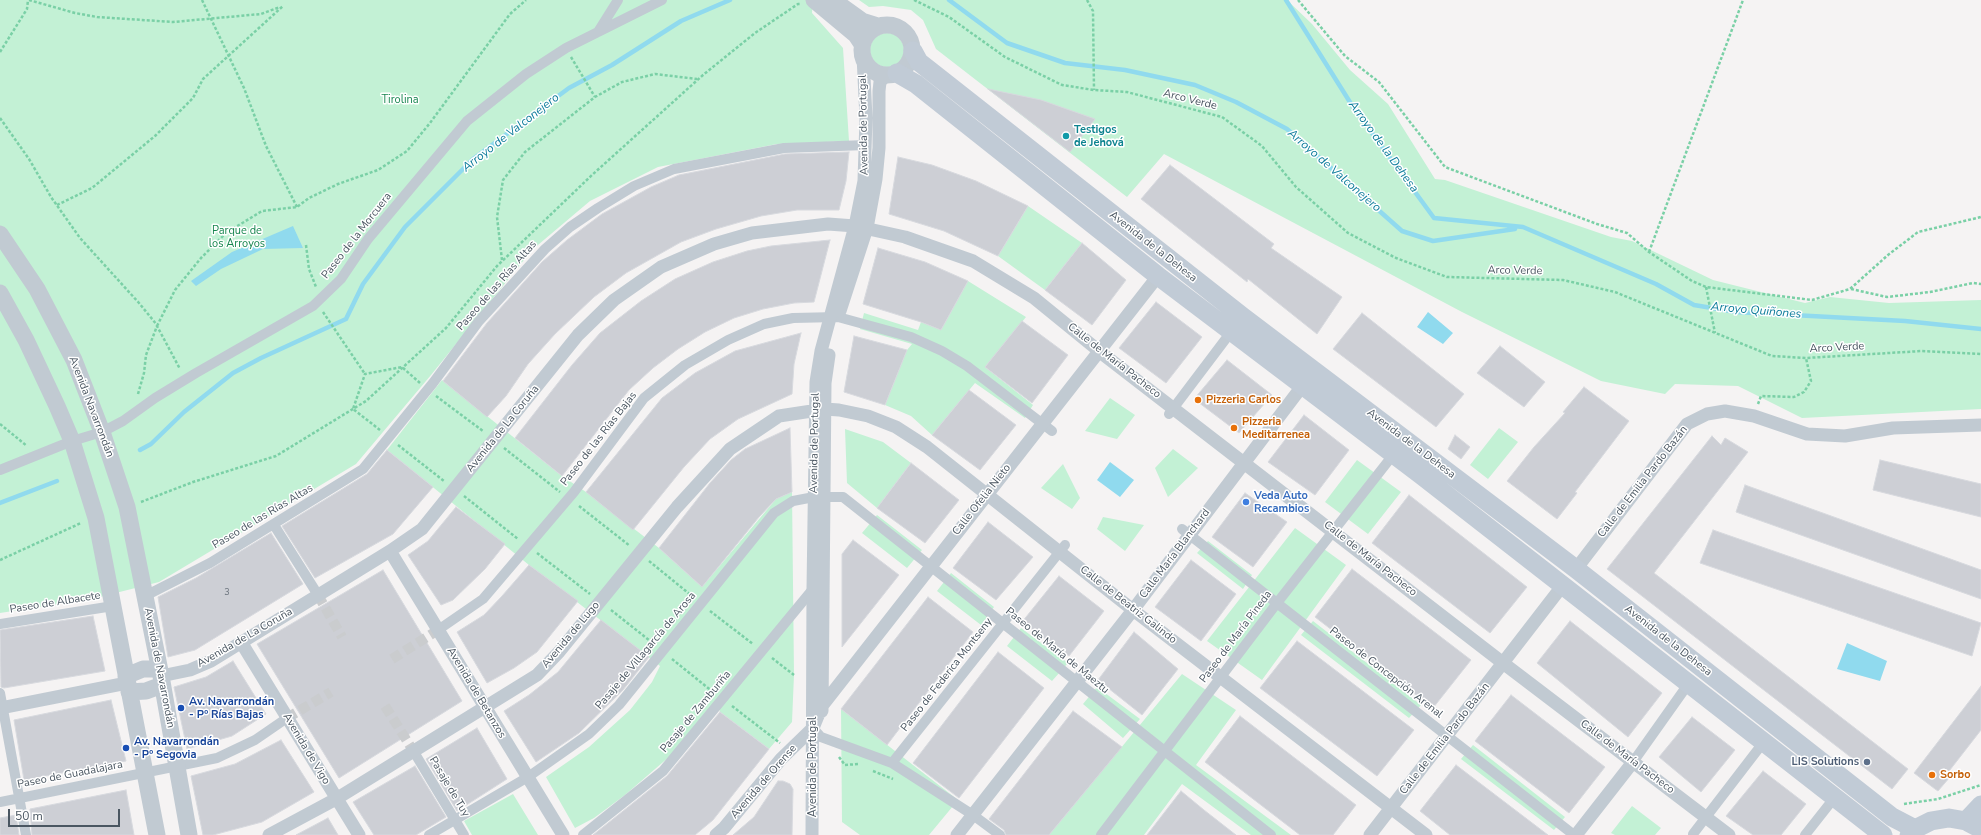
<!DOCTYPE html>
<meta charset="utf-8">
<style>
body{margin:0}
#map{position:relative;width:1981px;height:835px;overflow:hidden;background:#f5f3f3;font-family:"Nunito Sans",sans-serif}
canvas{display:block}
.scale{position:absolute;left:8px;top:809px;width:112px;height:18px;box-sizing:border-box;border:2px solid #4a5661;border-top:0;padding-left:5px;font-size:12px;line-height:14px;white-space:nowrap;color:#4a5661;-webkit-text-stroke:3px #fff;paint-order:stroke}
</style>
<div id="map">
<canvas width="1981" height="835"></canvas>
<div class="scale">50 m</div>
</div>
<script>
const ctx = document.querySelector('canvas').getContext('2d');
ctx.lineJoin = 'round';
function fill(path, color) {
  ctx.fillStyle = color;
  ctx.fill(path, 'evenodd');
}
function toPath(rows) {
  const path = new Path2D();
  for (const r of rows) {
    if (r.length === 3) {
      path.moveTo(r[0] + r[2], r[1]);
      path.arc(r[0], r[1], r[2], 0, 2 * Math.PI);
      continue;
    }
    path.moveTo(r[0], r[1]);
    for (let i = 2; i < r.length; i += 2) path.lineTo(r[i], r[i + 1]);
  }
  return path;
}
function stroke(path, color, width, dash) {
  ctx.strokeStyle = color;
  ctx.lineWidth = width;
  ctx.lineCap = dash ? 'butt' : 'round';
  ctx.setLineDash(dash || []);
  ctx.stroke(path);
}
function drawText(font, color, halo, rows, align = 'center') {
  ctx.font = font + ' "Nunito Sans",sans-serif';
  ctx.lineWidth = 3;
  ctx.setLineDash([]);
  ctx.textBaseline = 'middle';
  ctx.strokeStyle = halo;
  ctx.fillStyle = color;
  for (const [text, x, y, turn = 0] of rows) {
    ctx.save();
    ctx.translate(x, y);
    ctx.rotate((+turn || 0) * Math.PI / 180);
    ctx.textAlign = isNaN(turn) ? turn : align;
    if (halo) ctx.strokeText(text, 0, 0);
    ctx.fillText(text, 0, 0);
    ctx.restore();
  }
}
const green = toPath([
 [0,0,813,0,812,13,843,48,849,141,777,144,658,167,590,201,532,250,431,375,356,464,159,582,92,599,0,613],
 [859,0,1287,0,1312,24,1350,70,1388,104,1435,179,1445,180,1611,237,1632,241,1713,280,1805,303,1830,297,1889,303,1981,300,1981,409,1802,418,1738,386,1675,384,1665,394,1601,381,1462,312,1164,154,1127,197,936,49,923,20,911,10,883,6,869,7],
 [887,50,17],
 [1028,206,1082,243,1045,290,998,256],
 [968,281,1026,317,985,367,1033,405,1025,418,975,383,932,435,911,416,885,405,907,350,912,344,860,329,864,313,918,330,921,322,941,330],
 [442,380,562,476,586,492,659,548,702,587,776,499,792,492,794,675,792,722,769,749,720,712,717,699,677,750,625,795,594,818,575,828,546,777,589,747,630,710,652,682,660,666,529,565,387,450],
 [1110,398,1135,415,1117,439,1085,431],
 [1499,428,1518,442,1488,479,1470,465],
 [845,429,883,442,911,463,877,508,847,483],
 [1173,449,1198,468,1168,497,1155,468],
 [1357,460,1401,492,1368,534,1325,502],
 [1063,464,1080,498,1072,509,1041,488],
 [877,515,922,550,907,568,862,533],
 [1103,517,1144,525,1125,551,1097,529],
 [1295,528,1346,565,1262,680,1207,641],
 [1208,541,1252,575,1243,589,1197,553],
 [951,573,994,607,981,625,937,591],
 [1313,621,1421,705,1409,718,1301,635],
 [1021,628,1068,663,1052,681,1007,646],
 [1182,674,1236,710,1196,765,1291,835,1251,835,1182,784,1144,835,1049,835],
 [1097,687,1140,719,1123,738,1083,704],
 [841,709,958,800,929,835,860,835,842,822],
 [1473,745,1565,817,1554,830,1461,759],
 [513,794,538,835,472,835,464,821],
 [1632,806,1661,828,1655,835,1615,835,1611,833]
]);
const water = toPath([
 [293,226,303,248,263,249,221,269,196,286,191,281,232,252],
 [1428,312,1453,333,1443,344,1417,327],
 [1110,462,1134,480,1120,497,1097,480],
 [1847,643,1887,661,1880,681,1837,669]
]);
const stream = toPath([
 [949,0,1007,43,1065,63,1125,70,1195,85,1236,102,1287,129,1402,231,1433,241,1515,229],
 [1286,0,1353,107,1434,218,1523,227,1656,284,1694,305,1736,312,1905,321,1981,329],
 [140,450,151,444,184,412,233,373,261,358,346,319,363,284,405,227,473,159,569,88,612,65,681,21,730,0],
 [0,503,57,481]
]);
const building = toPath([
 [988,89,1041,100,1095,119,1070,152,988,89],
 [849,152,846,181,839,210,797,210,761,216,716,229,681,242,626,273,594,297,555,334,528,364,506,396,487,417,443,381,487,323,542,262,567,240,602,214,651,187,679,175,785,154,849,152],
 [898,157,932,165,976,181,1028,206,998,256,944,231,889,214,898,157],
 [1170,165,1274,244,1271,248,1342,297,1317,334,1248,279,1247,282,1141,199,1170,165],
 [830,240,814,302,794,303,763,309,734,318,705,332,678,349,653,368,629,390,562,476,515,438,572,365,600,333,641,301,675,279,713,262,747,251,771,246,830,240],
 [1082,243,1126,280,1092,325,1045,290,1082,243],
 [878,248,925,262,968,281,941,330,921,322,863,304,878,248],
 [1156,302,1202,337,1166,383,1119,348,1156,302],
 [1362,313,1464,394,1436,427,1333,349,1362,313],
 [1022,321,1068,355,1032,403,985,367,1022,321],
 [801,333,794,364,792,394,738,419,710,439,684,467,633,530,586,492,662,398,695,373,735,351,801,333],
 [854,336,907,350,885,405,844,392,854,336],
 [1500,346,1545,382,1524,407,1477,373,1500,346],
 [1227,360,1272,395,1239,433,1194,399,1227,360],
 [1584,387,1629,421,1575,492,1577,493,1557,519,1507,481,1534,447,1565,413,1563,412,1584,387],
 [969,390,1016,425,980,470,932,435,969,390],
 [1304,415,1349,450,1315,495,1268,462,1304,415],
 [790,428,792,492,776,499,759,517,702,587,659,548,710,483,731,460,745,449,790,428],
 [1455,435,1470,447,1461,459,1448,449,1455,435],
 [1712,436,1721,445,1725,438,1748,452,1654,573,1908,769,1892,789,1607,569,1712,436],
 [387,450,433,487,393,534,315,578,282,526,367,474,387,450],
 [1880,460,1981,484,1981,517,1873,490,1880,460],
 [911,463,959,500,925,543,877,508,911,463],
 [1745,485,1981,570,1981,599,1736,512,1745,485],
 [1245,493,1287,522,1253,567,1212,537,1245,493],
 [1409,495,1527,587,1490,633,1372,543,1409,495],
 [456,507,505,544,485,569,453,600,441,605,408,555,428,541,456,507],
 [988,522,1033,557,996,600,953,568,988,522],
 [1713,530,1981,623,1972,656,1700,563,1713,530],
 [271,533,303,584,195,650,168,657,158,597,196,578,271,533],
 [853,540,899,575,842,647,842,554,853,540],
 [1191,560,1236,594,1201,641,1155,607,1191,560],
 [529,565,578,601,537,652,514,668,487,683,457,632,484,615,502,596,529,565],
 [1352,569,1471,660,1433,708,1315,617,1352,569],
 [383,570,462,701,339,778,257,644,383,570],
 [1059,576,1104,611,1069,656,1022,622,1059,576],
 [928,597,973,632,887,745,841,709,928,597],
 [93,616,105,671,4,688,1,687,0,630,93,616],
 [601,620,649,657,623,690,579,733,536,762,504,711,529,695,558,672,601,620],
 [1570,621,1662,693,1628,737,1537,663,1570,621],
 [1134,632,1178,669,1142,715,1098,680,1134,632],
 [1297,641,1414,730,1377,776,1260,688,1297,641],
 [998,652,1044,688,959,798,913,763,998,652],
 [233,661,266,714,232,736,187,749,174,687,206,677,233,661],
 [1981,686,1981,730,1946,775,1950,777,1938,791,1935,789,1914,773,1981,686],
 [1511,695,1605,767,1569,813,1475,741,1511,695],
 [111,700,126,761,24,780,14,720,111,700],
 [1073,711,1122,747,1049,835,1006,835,1004,830,989,819,1073,711],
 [720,712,769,749,713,820,695,835,593,835,667,776,720,712],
 [1240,716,1356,805,1333,835,1300,835,1205,762,1240,716],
 [1692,717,1735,750,1701,792,1659,757,1692,717],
 [477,728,507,779,457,811,426,759,477,728],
 [281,740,314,792,262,822,213,835,203,835,191,776,235,764,281,740],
 [1456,765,1548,835,1450,835,1420,811,1456,765],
 [415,766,446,817,416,835,374,835,353,802,415,766],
 [1763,771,1806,804,1781,835,1753,835,1726,816,1763,771],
 [778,781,783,781,790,784,793,789,792,835,733,835,754,817,778,781],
 [126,790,134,835,32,835,30,809,126,790],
 [1181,791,1204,810,1236,835,1147,835,1181,791],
 [16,815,19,835,0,835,0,818,16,815],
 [328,818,338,835,296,835,328,818]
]);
const pedestrianTunnel = toPath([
 [318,595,342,637],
 [392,659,438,630],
 [385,706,414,752],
 [287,718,331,692]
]);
const path = toPath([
 [29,0,75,13,97,17,173,22,261,14,280,7],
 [202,0,244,88,266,146,297,207],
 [914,0,949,17,1005,57,1062,85,1094,90,1127,92,1222,117,1262,146,1296,187,1348,233,1396,258,1447,277,1563,280,1615,292,1772,356,1806,358,1922,351,1981,354],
 [1087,0,1093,11,1094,90],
 [1298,0,1345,56,1379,82,1445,167,1597,224,1627,233,1649,252,1692,281,1706,287,1812,300,1850,289,1888,255,1918,232,1981,217],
 [0,52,27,9,28,0],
 [571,57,595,97],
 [0,118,29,159,51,197,80,238,139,303,157,325],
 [57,205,92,188,155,136,193,98,203,79,283,6],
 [306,245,309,269,316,287],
 [1649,252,1743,0],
 [502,260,497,217,503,180,525,152,595,97,622,82,655,74,697,79],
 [1706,287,1715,333],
 [1851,289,1887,297,1930,292,1973,283,1981,284],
 [323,312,365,374],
 [157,326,175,290,201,258,226,233,262,211,297,207,309,198,338,184,378,170,407,151,430,123,510,14,526,0],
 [138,394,144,373,146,355,157,326,180,369],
 [436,396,483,431],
 [1758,404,1761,396,1794,397,1804,392,1811,381,1806,358],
 [0,424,27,446],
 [380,430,353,409,365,374,402,367,420,383],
 [398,445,444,481],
 [504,448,560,492],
 [464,496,518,539],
 [141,502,193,482,276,456,366,401,446,328,497,266,592,175,703,75,755,33,798,4,801,4],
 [579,506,630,546],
 [537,553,590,594],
 [0,560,81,523],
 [649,561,692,596],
 [611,610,654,644],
 [710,611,753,644],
 [772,658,794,675],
 [672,659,713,692],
 [732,706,780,743],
 [839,757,845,765,858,764],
 [873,771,893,779],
 [1904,804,1938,799,1981,785]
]);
const pedestrian = toPath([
 [598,32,618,0],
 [1169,414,1234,328],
 [0,470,72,441,102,432,123,421,155,398,196,373,313,306,341,279,368,239,467,121,526,74,566,48,662,0],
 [274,525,318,595],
 [1182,529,1574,835],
 [145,596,210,563,363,469,433,383,479,321,545,249,570,227,598,208,634,186,674,169,784,148,866,145],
 [0,624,113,606],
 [438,630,483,599,574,492,644,398,685,365,728,340,764,324,793,318,838,317,911,337,942,351,967,366,1052,431],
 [0,693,26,835],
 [813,728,821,737,892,763,973,815,1000,835],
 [414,752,464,835],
 [1633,762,1689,683],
 [892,763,1065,545],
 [0,802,217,758,255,740,287,718],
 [1693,834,1766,739],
 [429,835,528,777,589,734,619,705,774,513,793,501,814,497,843,497,1271,835],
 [583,835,663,771,813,589],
 [1101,835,1277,603,1393,455],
 [1805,835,1835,797]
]);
const minor = toPath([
 [840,311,867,228,876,179,879,148,879,91,880,82,886,75],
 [390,551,563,835],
 [1576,569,1687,424,1707,414,1725,411,1754,416,1807,434,1845,436,1893,428,1981,425],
 [241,642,359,835],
 [161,676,190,670,211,661,390,551,422,529,578,335,614,300,661,267,714,244,752,233,828,224,855,226,905,237,973,261,1034,298,1104,355,1503,663,1729,835],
 [0,708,127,683],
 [822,711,825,383,829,355],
 [269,835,336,799,537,675,559,652,677,507,730,449,779,416,825,409,839,410,868,416,896,427,927,447,1133,610,1426,835],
 [716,835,724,828,781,759,813,728,822,706,1158,276],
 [812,835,813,589,816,382,821,351,855,226,864,181,866,118,863,56],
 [957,835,1133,610,1303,385],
 [1370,835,1563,585],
 [1576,835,1633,762]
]);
const tertiary = toPath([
 [814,0,856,35,862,44],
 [833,0,862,21,878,26],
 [887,50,25],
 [0,234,37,289,74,360,102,432,127,507,161,676,189,835],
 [0,293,26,340,57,406,72,441,96,518,157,835],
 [126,676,143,669,159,669],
 [129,692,146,691,162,685]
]);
const secondary = toPath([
 [913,51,919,62,928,69,1243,317,1576,569,1892,817,1915,829],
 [897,73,916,84,1158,276,1421,475,1883,835],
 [1966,821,1981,805],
 [1909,835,1915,829,1931,821,1949,818,1966,821,1981,829]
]);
const markers = [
 [1066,136,4,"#0f9aa8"],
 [1198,400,4,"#e8710a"],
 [1234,428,4,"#e8710a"],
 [1246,502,4,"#3f7fe0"],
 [181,708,4,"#1a4fb4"],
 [126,748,4,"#1a4fb4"],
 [1867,762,4,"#5c6f8a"],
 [1932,775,4,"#e8710a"]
];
const numberNames = [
 ["3",227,593]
];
const parkNames = [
 ["Tirolina",400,100],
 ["Parque de",237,231],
 ["los Arroyos",237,244]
];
const streetNames = [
 ["Arco Verde",1190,100,14],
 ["Avenida de Portugal",864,125,-91],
 ["Paseo de la Morcuera",357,236,-52],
 ["Avenida de la Dehesa",1153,247,38],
 ["Arco Verde",1515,271,1],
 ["Paseo de las Rías Altas",497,286,-49],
 ["Arco Verde",1837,348,-3],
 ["Calle de María Pacheco",1114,361,38],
 ["Avenida Navarrondán",91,407,69],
 ["Avenida de La Coruña",503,429,-51],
 ["Paseo de las Rías Bajas",599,439,-52],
 ["Avenida de Portugal",815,443,-89],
 ["Avenida de la Dehesa",1411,444,37],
 ["Calle de Emilia Pardo Bazán",1643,482,-52],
 ["Calle Ofelia Nieto",982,500,-52],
 ["Paseo de las Rías Altas",263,517,-31],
 ["Calle María Blanchard",1175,554,-53],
 ["Calle de María Pacheco",1370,559,38],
 ["Paseo de Albacete",55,603,-9],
 ["Calle de Beatriz Galindo",1128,605,38],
 ["Avenida de Lugo",571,635,-50],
 ["Paseo de María Pineda",1236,637,-53],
 ["Avenida de La Coruña",245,638,-30],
 ["Avenida de la Dehesa",1668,641,38],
 ["Pasaje de Villagarcía de Arosa",646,651,-50],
 ["Paseo de María de Maeztu",1057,651,39],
 ["Avenida de Navarrondán",159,668,79],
 ["Paseo de Concepción Arenal",1386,673,38],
 ["Paseo de Federica Montseny",947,675,-52],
 ["Avenida de Betanzos",476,693,59],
 ["Pasaje de Zamburiña",696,712,-50],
 ["Calle de Emilia Pardo Bazán",1445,739,-52],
 ["Avenida de Vigo",306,749,59],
 ["Calle de María Pacheco",1627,757,37],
 ["Avenida de Portugal",813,767,-90],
 ["Paseo de Guadalajara",70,775,-11],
 ["Avenida de Orense",764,782,-49],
 ["Pasaje de Tuy",449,787,59]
];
const cultureNames = [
 ["Testigos",1074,130],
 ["de Jehová",1074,143]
];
const foodNames = [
 ["Pizzeria Carlos",1206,400],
 ["Pizzeria",1242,422],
 ["Meditarrenea",1242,435],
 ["Sorbo",1940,775]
];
const shopNames = [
 ["Veda Auto",1254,496],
 ["Recambios",1254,509]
];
const transitNames = [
 ["Av. Navarrondán",189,702],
 ["- Pº Rías Bajas",189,715],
 ["Av. Navarrondán",134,742],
 ["- Pº Segovia",134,755]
];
const serviceNames = [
 ["LIS Solutions",1859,762]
];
const waterNames = [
 ["Arroyo de Valconejero",511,133,-38],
 ["Arroyo de la Dehesa",1383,147,54],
 ["Arroyo de Valconejero",1334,171,41],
 ["Arroyo Quiñones",1756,311,5]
];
fill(green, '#c3f1d5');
fill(water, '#90daee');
stroke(stream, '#90daee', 4.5);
fill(building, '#cdcfd5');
stroke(building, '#d7d9de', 1);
stroke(pedestrianTunnel, '#caccce', 10, [10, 5]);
stroke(path, '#7ad0a6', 2.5, [3, 2]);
stroke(pedestrian, '#c1cad2', 10);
stroke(minor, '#c1cad2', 13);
stroke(tertiary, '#c1cad2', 17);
stroke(secondary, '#c1cbd6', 19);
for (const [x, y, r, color] of markers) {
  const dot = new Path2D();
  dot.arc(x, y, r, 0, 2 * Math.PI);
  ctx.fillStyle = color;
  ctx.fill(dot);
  stroke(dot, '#fff', 1.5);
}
drawText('9px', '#6b747e', null, numberNames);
drawText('11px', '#17864f', '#fff', parkNames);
drawText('11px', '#4a5661', '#fff', streetNames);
drawText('bold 11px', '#0d838f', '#fff', cultureNames, 'left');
drawText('bold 11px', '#c56008', '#fff', foodNames, 'left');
drawText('bold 11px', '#366cbe', '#fff', shopNames, 'left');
drawText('bold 11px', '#164399', '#fff', transitNames, 'left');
drawText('bold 11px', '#4e5e75', '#fff', serviceNames, 'right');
drawText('italic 12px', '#0c7c9b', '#fff', waterNames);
</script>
